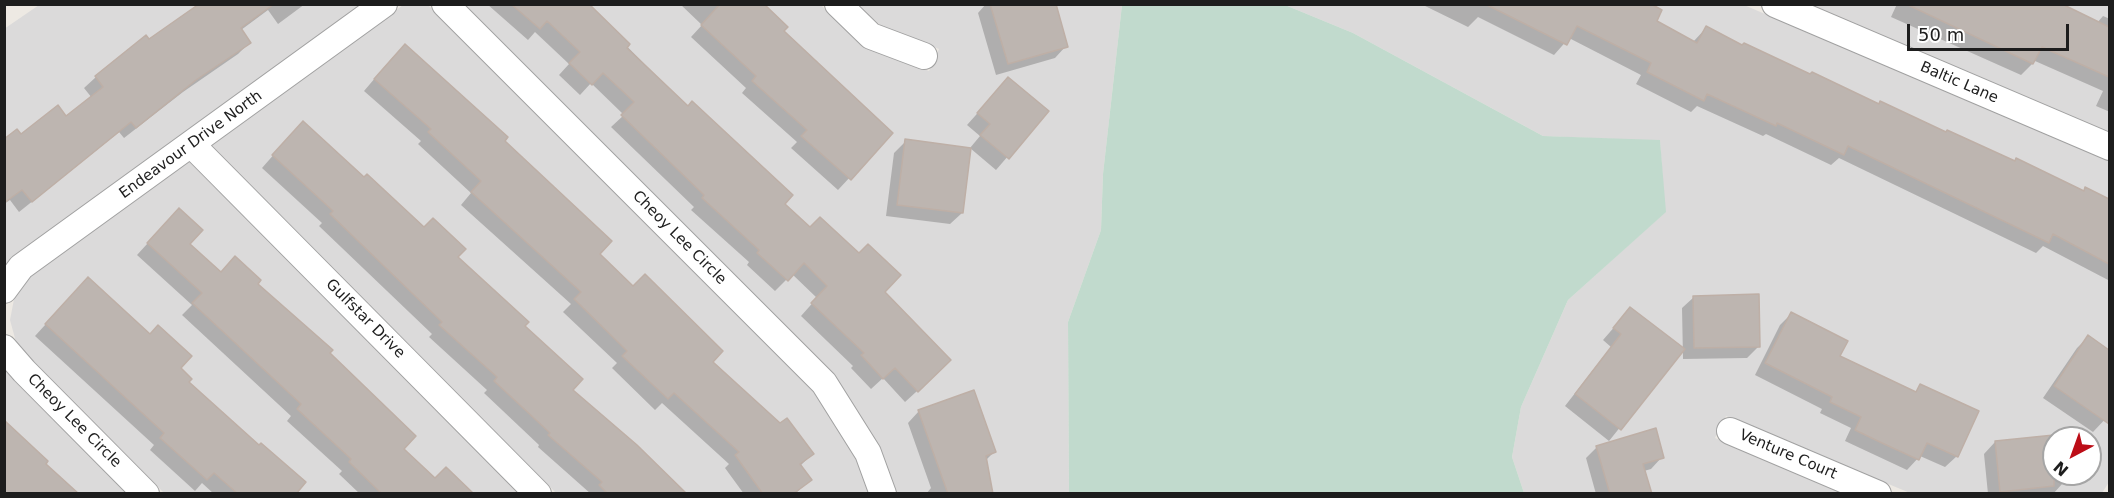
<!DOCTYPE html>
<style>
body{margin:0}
#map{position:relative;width:2114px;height:498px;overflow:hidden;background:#ede9e3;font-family:"DejaVu Sans",sans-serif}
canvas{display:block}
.frame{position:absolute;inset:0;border:6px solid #1d1d1d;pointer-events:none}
.north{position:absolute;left:2042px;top:426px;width:60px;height:60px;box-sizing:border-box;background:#fff;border:2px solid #a5a5a5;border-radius:50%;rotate:221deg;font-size:16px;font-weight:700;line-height:24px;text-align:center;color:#1d1d1d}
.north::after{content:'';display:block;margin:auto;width:21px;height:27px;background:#bc0d17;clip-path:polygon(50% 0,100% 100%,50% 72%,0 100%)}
.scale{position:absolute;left:1907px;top:24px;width:162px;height:27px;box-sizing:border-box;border:3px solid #1d1d1d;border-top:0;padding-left:8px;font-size:18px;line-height:21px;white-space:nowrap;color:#1d1d1d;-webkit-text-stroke:4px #fff;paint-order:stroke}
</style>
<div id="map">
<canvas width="2114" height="498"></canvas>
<div class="frame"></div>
<div class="north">N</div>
<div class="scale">50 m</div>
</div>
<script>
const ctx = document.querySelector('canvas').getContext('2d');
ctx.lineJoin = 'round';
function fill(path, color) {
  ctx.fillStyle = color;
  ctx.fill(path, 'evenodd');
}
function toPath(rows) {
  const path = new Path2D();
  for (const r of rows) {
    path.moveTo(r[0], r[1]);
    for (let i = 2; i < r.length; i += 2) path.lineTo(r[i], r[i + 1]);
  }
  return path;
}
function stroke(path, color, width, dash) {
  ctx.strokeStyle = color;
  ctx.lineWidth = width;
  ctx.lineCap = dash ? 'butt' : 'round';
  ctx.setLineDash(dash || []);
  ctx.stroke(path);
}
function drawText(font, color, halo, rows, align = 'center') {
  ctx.font = font + ' "DejaVu Sans",sans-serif';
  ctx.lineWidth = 6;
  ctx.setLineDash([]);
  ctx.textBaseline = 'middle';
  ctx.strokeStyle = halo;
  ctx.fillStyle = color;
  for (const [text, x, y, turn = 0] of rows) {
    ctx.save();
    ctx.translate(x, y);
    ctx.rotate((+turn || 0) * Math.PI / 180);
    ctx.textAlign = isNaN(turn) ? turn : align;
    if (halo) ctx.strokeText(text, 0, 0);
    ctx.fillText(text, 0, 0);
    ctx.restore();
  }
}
const residential = toPath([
 [39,5,365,5,5,271,4,29],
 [403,5,428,5,815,392,858,459,870,493,556,493,211,146],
 [464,5,821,5,859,43,929,71,939,49,884,28,856,5,1122,5,1103,174,1101,230,1068,322,1069,493,895,493,879,445,833,374],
 [1285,5,1744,5,2109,161,2109,482,2102,493,1910,493,1726,416,1715,438,1846,493,1524,493,1512,457,1521,407,1568,300,1665,212,1660,141,1543,136,1353,33],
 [2054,438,2090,438,2090,474,2054,474],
 [1806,5,2109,5,2109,134],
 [190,161,520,493,164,493,33,362,16,342,10,320,15,294,29,275],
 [4,368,129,493,5,493]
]);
const wetland = toPath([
 [1122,5,1285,5,1353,33,1543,136,1660,140,1666,212,1568,300,1521,407,1512,457,1524,493,1069,493,1068,322,1101,230,1103,174]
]);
const shadow = toPath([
 [202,4,305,4,278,24,268,10,241,30,249,43,238,54,183,92,124,138,119,132,19,212,10,200,4,204,4,140,66,118,92,98,84,88,96,77],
 [487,4,585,4,783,204,883,292,938,372,905,402,883,378,871,389,851,368,853,366,801,316,817,298,792,274,775,291,747,265,749,262,691,210,694,207,611,127,624,115,591,83,580,95,559,75,569,64,535,32,528,40],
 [680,4,763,4,782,31,891,133,838,190,791,148,797,142,742,93,746,88,691,37,702,25],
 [986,4,1054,4,1066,46,1055,58,996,75,978,13],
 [1421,4,1648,4,1655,22,1693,42,1706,28,1742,46,1878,105,2083,192,2086,189,2110,201,2110,281,2043,246,2036,253,1839,158,1831,165,1766,134,1763,136,1697,106,1691,112,1636,84,1641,75,1569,38,1554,55,1478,17,1468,27],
 [1897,4,2059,4,2097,23,2103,16,2110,19,2110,112,2096,106,2103,91,2035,61,2021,75,1891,17],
 [393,57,503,141,598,255,812,454,800,466,810,480,798,491,795,494,744,494,725,468,729,464,662,403,655,410,612,368,617,363,563,312,571,304,461,205,471,193,418,144,421,141,364,91],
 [1008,79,1047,111,996,170,970,148,980,136,967,125],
 [291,135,364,179,456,257,523,326,571,390,680,494,591,494,538,447,539,445,484,393,487,390,429,337,432,334,319,226,322,223,262,168],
 [906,141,962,213,950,224,886,216,894,153],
 [168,221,188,244,221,274,256,285,328,353,402,449,435,480,472,494,360,494,339,474,342,471,287,421,291,416,182,315,192,305,137,255],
 [77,290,179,368,186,382,301,494,214,494,202,483,195,491,150,450,154,445,35,336],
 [1694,297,1758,347,1747,358,1683,359,1682,308],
 [1630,309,1682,350,1609,441,1565,406,1611,347,1603,340],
 [1791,314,1838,356,1914,393,1921,386,1957,456,1945,467,1920,456,1907,470,1845,441,1851,428,1820,413,1822,409,1755,375,1780,325],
 [2088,337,2110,351,2110,414,2093,432,2043,398,2077,348],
 [919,411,994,452,985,461,991,494,926,494,931,488,908,423],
 [2057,436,2054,438,2054,474,2061,474,2062,484,2053,494,1988,494,1984,454,1995,442],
 [1597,447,1662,457,1651,469,1644,471,1651,494,1596,494,1586,458]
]);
const building = toPath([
 [199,4,274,4,241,28,251,43,196,80,136,128,131,122,32,202,22,190,4,203,4,139,17,129,21,134,58,105,66,116,103,87,95,76,146,35,149,39,199,4],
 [511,4,589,4,630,44,627,48,688,106,692,101,793,195,785,204,810,227,820,217,859,253,868,244,901,275,885,292,951,360,918,392,895,368,883,379,861,355,864,353,811,303,827,286,804,263,788,281,757,253,759,250,702,198,704,195,621,115,634,102,603,73,592,85,569,63,580,52,547,21,540,29,511,4],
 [720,4,764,4,788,27,784,31,893,133,851,180,801,136,807,130,752,81,756,76,701,25,720,4],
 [990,4,1056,4,1068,47,1008,64,990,4],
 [1485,4,1651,4,1662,10,1657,21,1697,43,1706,26,1742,45,1744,43,1810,74,1812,72,1879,104,1880,101,1946,132,1947,130,2015,161,2016,158,2084,191,2085,187,2109,199,2109,264,2053,234,2049,243,1848,146,1844,155,1777,123,1776,126,1707,94,1704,101,1647,72,1651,63,1577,26,1567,45,1485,4],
 [1906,4,2062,4,2109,27,2109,77,2042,47,2033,64,1906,4],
 [405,44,508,137,505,141,612,241,600,254,633,286,645,274,723,351,713,362,780,423,787,418,814,454,800,464,812,480,793,494,763,494,735,455,739,452,674,393,668,399,622,356,627,351,574,299,581,292,471,192,481,181,428,132,431,129,374,79,405,44],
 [1008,77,1049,111,1009,159,980,135,990,124,977,113,1008,77],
 [303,121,364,177,367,174,424,227,433,218,466,249,458,257,529,322,525,326,583,379,573,390,637,445,687,494,608,494,599,485,602,482,548,435,550,433,494,381,497,377,439,325,442,322,330,214,333,211,272,155,303,121],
 [905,139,971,148,963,213,897,205,905,139],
 [179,208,203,230,190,244,221,272,235,256,261,280,258,284,333,350,330,353,416,436,404,449,435,478,446,467,474,494,382,494,349,462,351,459,297,409,301,404,192,303,202,293,147,243,179,208],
 [88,277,150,334,158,325,192,356,181,368,192,379,189,382,259,445,261,443,306,482,296,494,238,494,214,473,207,480,160,438,164,433,45,324,88,277],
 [1759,294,1760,347,1694,348,1693,296,1759,294],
 [1630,307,1685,349,1621,430,1575,394,1621,334,1613,328,1630,307],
 [1791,312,1848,341,1840,356,1916,392,1920,384,1979,411,1958,457,1927,443,1919,460,1882,443,1855,430,1861,417,1830,402,1832,397,1765,363,1791,312],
 [2088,335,2109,350,2109,424,2054,386,2088,335],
 [974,390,996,452,986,456,993,494,948,494,918,410,974,390],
 [4,420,48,461,46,464,79,494,4,494,4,420],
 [1656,428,1664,458,1643,464,1652,494,1610,494,1596,446,1656,428],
 [2054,435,2054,486,2000,492,1995,441,2054,435]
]);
const minor = toPath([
 [445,4,824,383,868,453,883,494],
 [838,4,871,36,924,56],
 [1775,4,2110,147],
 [192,145,538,494],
 [4,290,21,267,384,4],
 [4,348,24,371,146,494],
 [1730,431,1878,494]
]);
const streetNames = [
 ["Baltic Lane",1959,83,23],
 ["Endeavour Drive North",191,145,-36],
 ["Cheoy Lee Circle",679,238,45],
 ["Gulfstar Drive",365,319,45],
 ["Cheoy Lee Circle",74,421,45],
 ["Venture Court",1788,455,23]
];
fill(residential, '#dbdada');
fill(wetland, '#c1dacd');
fill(shadow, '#0003');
fill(building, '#bdb5b0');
stroke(building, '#beafa6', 1.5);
stroke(minor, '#a1a1a1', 28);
stroke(minor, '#fff', 26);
drawText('15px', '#1d1d1d', '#fff', streetNames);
</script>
